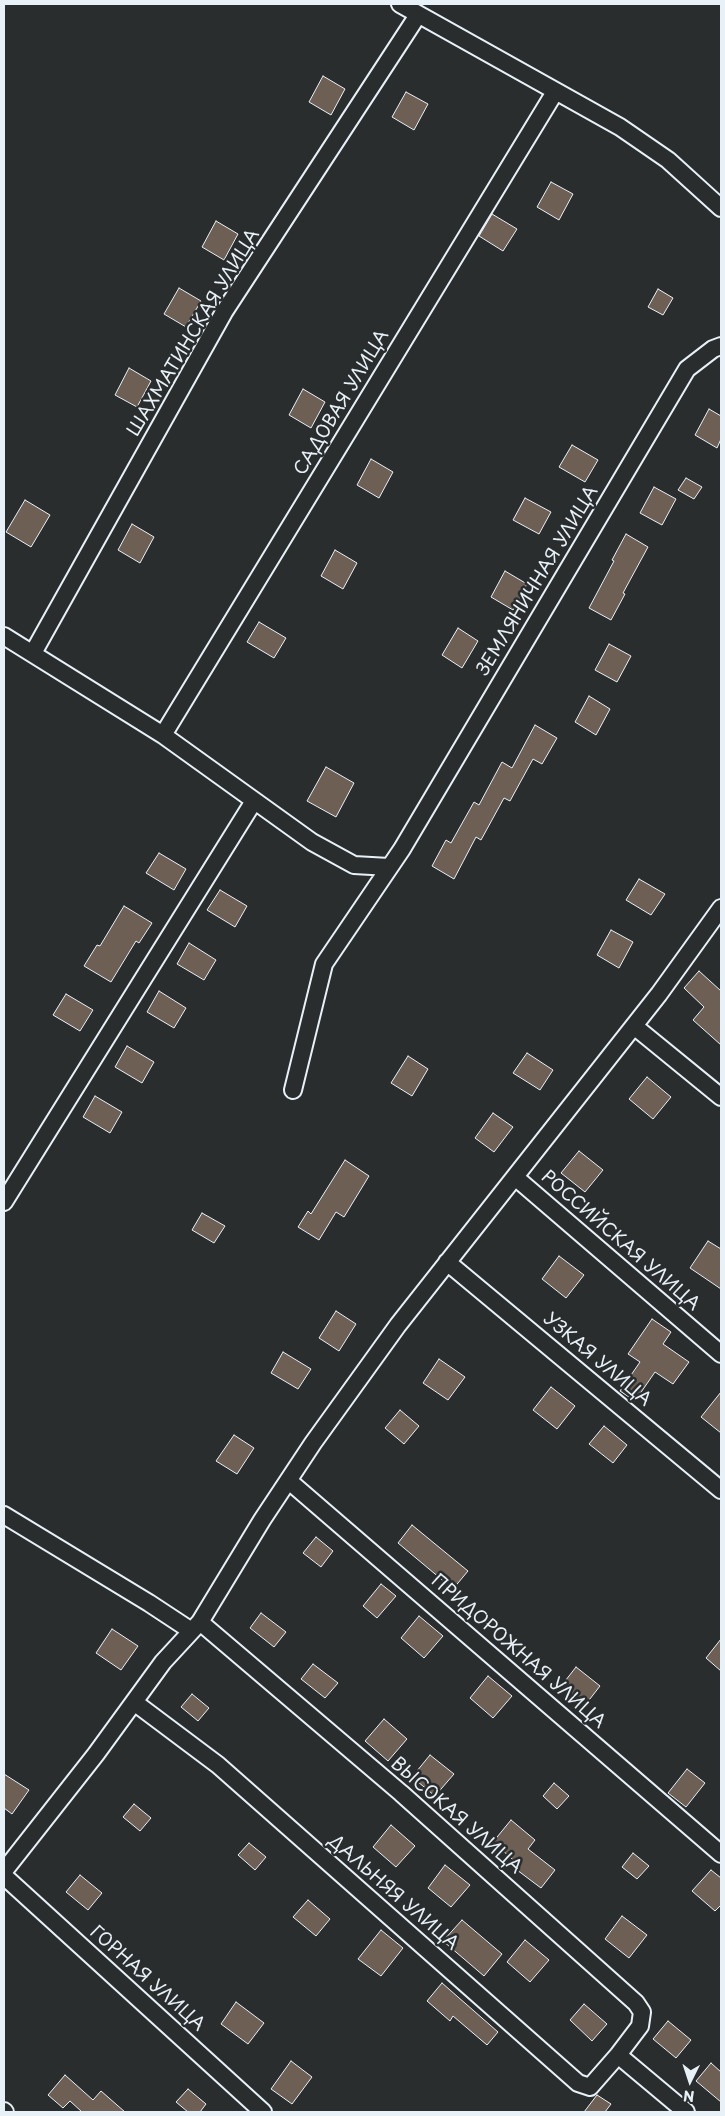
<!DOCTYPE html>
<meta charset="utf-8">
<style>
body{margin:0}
#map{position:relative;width:725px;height:2116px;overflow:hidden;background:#2a2d2e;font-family:"Playpen Sans",sans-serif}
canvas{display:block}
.frame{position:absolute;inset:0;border:5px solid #e8f1f8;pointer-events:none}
.north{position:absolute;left:665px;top:2056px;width:50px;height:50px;-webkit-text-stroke:4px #2a2d2e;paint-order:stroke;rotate:184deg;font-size:14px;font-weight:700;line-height:20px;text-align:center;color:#e8f1f8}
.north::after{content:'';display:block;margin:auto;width:18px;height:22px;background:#e8f1f8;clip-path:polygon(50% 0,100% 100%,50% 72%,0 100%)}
</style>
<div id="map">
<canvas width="725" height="2116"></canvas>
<div class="frame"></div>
<div class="north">N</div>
</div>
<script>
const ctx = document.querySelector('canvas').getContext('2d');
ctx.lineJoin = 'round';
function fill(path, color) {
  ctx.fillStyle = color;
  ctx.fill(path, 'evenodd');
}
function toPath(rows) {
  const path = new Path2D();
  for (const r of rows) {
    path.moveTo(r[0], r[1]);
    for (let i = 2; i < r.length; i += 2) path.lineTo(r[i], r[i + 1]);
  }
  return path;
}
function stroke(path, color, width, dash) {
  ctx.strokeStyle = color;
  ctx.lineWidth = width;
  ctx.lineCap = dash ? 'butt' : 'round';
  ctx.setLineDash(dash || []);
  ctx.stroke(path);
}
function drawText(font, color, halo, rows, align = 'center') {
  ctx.font = font + ' "Playpen Sans",sans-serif';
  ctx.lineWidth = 5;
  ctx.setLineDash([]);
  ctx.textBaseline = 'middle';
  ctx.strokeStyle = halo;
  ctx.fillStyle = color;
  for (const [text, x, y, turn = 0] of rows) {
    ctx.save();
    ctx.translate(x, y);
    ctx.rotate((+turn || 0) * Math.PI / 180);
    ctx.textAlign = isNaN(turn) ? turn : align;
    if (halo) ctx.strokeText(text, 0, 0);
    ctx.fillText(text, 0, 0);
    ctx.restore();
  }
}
const building = toPath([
 [323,76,345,89,331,115,309,102,323,76],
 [406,92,428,104,414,130,392,117,406,92],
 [551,182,573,194,559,220,537,207,551,182],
 [492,214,517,229,503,251,479,236,492,214],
 [216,221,238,234,224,260,202,247,216,221],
 [179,288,201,301,186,327,164,314,179,288],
 [658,289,673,298,663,315,648,307,658,289],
 [129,368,151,381,137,407,115,395,129,368],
 [303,389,325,402,311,428,289,415,303,389],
 [709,409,721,416,721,439,717,448,695,435,709,409],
 [572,445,598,460,585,482,559,467,572,445],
 [371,459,393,472,379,498,357,485,371,459],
 [686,478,702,487,694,499,678,490,686,478],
 [654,487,676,499,662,525,640,513,654,487],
 [525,498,551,512,539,534,513,520,525,498],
 [25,500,50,515,31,547,6,532,25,500],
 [132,524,154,537,140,563,118,550,132,524],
 [626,534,648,547,623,593,625,594,611,620,589,608,614,561,612,560,626,534],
 [335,550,357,563,343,589,321,576,335,550],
 [505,571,527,584,513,610,491,597,505,571],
 [259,622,286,638,274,658,247,642,259,622],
 [458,628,478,641,462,668,442,655,458,628],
 [609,644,631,656,617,682,595,670,609,644],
 [589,696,610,709,596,735,575,722,589,696],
 [535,725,557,738,542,764,533,759,510,801,504,798,481,840,476,837,454,879,432,866,446,840,451,843,474,802,479,805,502,762,512,768,535,725],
 [326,767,354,783,336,817,307,801,326,767],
 [159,853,186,869,174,890,146,873,159,853],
 [639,879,665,894,651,915,626,900,639,879],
 [220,890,247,906,235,927,207,910,220,890],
 [124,906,152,923,139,943,136,941,111,982,84,966,97,945,100,946,124,906],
 [611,930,633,942,619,968,597,955,611,930],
 [189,943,216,960,204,980,177,964,189,943],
 [699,971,721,991,721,1045,693,1020,704,1007,684,988,699,971],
 [159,991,186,1008,174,1028,147,1012,159,991],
 [66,994,93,1010,80,1031,53,1015,66,994],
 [127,1046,154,1062,142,1083,115,1067,127,1046],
 [527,1053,553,1070,540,1090,513,1073,527,1053],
 [408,1056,428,1069,412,1096,391,1083,408,1056],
 [647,1077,671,1097,653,1119,629,1099,647,1077],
 [95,1096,122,1112,110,1133,83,1117,95,1096],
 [493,1113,513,1127,494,1152,475,1138,493,1113],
 [579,1151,603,1170,585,1192,561,1173,579,1151],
 [345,1160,369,1176,344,1217,336,1212,319,1240,298,1227,308,1211,311,1214,345,1160],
 [202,1213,225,1226,214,1243,192,1230,202,1213],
 [708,1241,721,1249,721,1289,690,1268,708,1241],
 [559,1256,584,1275,566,1298,542,1279,559,1256],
 [336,1311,356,1324,339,1351,319,1338,336,1311],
 [652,1319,671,1332,663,1344,689,1362,673,1384,655,1372,635,1401,620,1391,640,1362,628,1354,652,1319],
 [283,1352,311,1369,298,1389,271,1373,283,1352],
 [439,1359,465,1377,448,1400,423,1383,439,1359],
 [551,1387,575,1406,557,1429,533,1410,551,1387],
 [721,1392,721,1433,701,1417,721,1392],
 [400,1410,419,1426,404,1444,385,1428,400,1410],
 [604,1426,627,1445,613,1463,589,1444,604,1426],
 [234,1435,254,1448,237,1474,216,1461,234,1435],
 [412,1525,468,1571,453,1589,398,1543,412,1525],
 [316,1537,333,1551,321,1567,303,1553,316,1537],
 [381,1584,396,1596,377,1618,363,1606,381,1584],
 [261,1613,286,1632,274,1647,250,1628,261,1613],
 [419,1616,443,1636,424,1658,401,1638,419,1616],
 [112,1629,138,1646,121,1670,96,1653,112,1629],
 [721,1639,721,1671,706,1658,721,1639],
 [313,1664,338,1683,325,1698,301,1679,313,1664],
 [576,1667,600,1686,586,1704,562,1685,576,1667],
 [488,1676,512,1696,493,1718,470,1698,488,1676],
 [192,1694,209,1708,198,1721,181,1707,192,1694],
 [384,1719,407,1739,388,1761,365,1741,384,1719],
 [430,1755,454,1774,435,1796,412,1777,430,1755],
 [687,1769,705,1783,686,1807,668,1793,687,1769],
 [4,1774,29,1790,12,1814,4,1808,4,1774],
 [554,1783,569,1796,557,1809,543,1796,554,1783],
 [134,1804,151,1818,140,1831,123,1817,134,1804],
 [511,1820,535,1840,528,1849,555,1870,541,1888,517,1870,520,1866,493,1842,511,1820],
 [391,1825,415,1846,396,1867,373,1847,391,1825],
 [249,1843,266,1857,255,1870,238,1855,249,1843],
 [633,1853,649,1866,637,1879,622,1867,633,1853],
 [445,1865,470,1885,451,1907,428,1888,445,1865],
 [711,1870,721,1878,721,1905,715,1911,692,1891,711,1870],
 [80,1875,102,1893,88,1910,66,1892,80,1875],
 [308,1900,330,1919,316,1936,293,1917,308,1900],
 [622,1916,647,1935,629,1958,605,1939,622,1916],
 [462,1920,502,1954,484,1976,443,1941,462,1920],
 [381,1930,403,1948,381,1976,358,1959,381,1930],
 [525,1940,549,1960,530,1982,507,1962,525,1940],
 [442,1983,498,2032,487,2045,453,2016,450,2021,427,2001,442,1983],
 [236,2002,264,2023,248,2044,221,2024,236,2002],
 [584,2004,607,2024,592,2041,570,2020,584,2004],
 [668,2021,691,2040,676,2058,653,2039,668,2021],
 [291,2061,312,2077,292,2104,271,2089,291,2061],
 [711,2063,721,2072,721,2102,696,2081,711,2063],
 [65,2075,93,2100,101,2091,125,2112,82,2112,70,2101,63,2108,48,2095,65,2075],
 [188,2089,206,2104,200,2112,188,2112,176,2102,188,2089],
 [597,2095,611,2104,605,2112,584,2112,597,2095]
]);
const minor = toPath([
 [400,4,620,127,668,160,721,208],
 [4,636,163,735,312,842,354,865,389,867],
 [33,653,224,312,418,15],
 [163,735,555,92],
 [634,1026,721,1097],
 [293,1090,324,964,402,849,687,369,713,349,721,346],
 [515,1177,721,1354],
 [4,1202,254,801],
 [447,1262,721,1490],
 [289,1481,721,1854],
 [4,1515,149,1603,190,1630],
 [134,1702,218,1765,578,2083,590,2087,618,2055,640,2026,642,2012,636,2003,401,1793,200,1622],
 [4,1871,96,1754,163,1662,200,1622,262,1520,313,1443,398,1325,659,994,721,908],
 [4,1876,263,2112],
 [618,2055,686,2112],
 [4,2111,5,2112]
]);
const streetNames = [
 ["ШАХМАТИНСКАЯ УЛИЦА",194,333,-59],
 ["САДОВАЯ УЛИЦА",342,403,-59],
 ["ЗЕМЛЯНИЧНАЯ УЛИЦА",538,581,-59],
 ["РОССИЙСКАЯ УЛИЦА",620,1241,41],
 ["УЗКАЯ УЛИЦА",597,1360,40],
 ["ПРИДОРОЖНАЯ УЛИЦА",518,1652,41],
 ["ВЫСОКАЯ УЛИЦА",456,1816,41],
 ["ДАЛЬНЯЯ УЛИЦА",393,1893,41],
 ["ГОРНАЯ УЛИЦА",147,1979,42]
];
fill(building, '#6d5f54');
stroke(building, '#e8f1f8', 1);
stroke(minor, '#e8f1f8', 20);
stroke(minor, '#2a2d2e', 16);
drawText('18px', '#e8f1f8', '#2a2d2e', streetNames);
</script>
